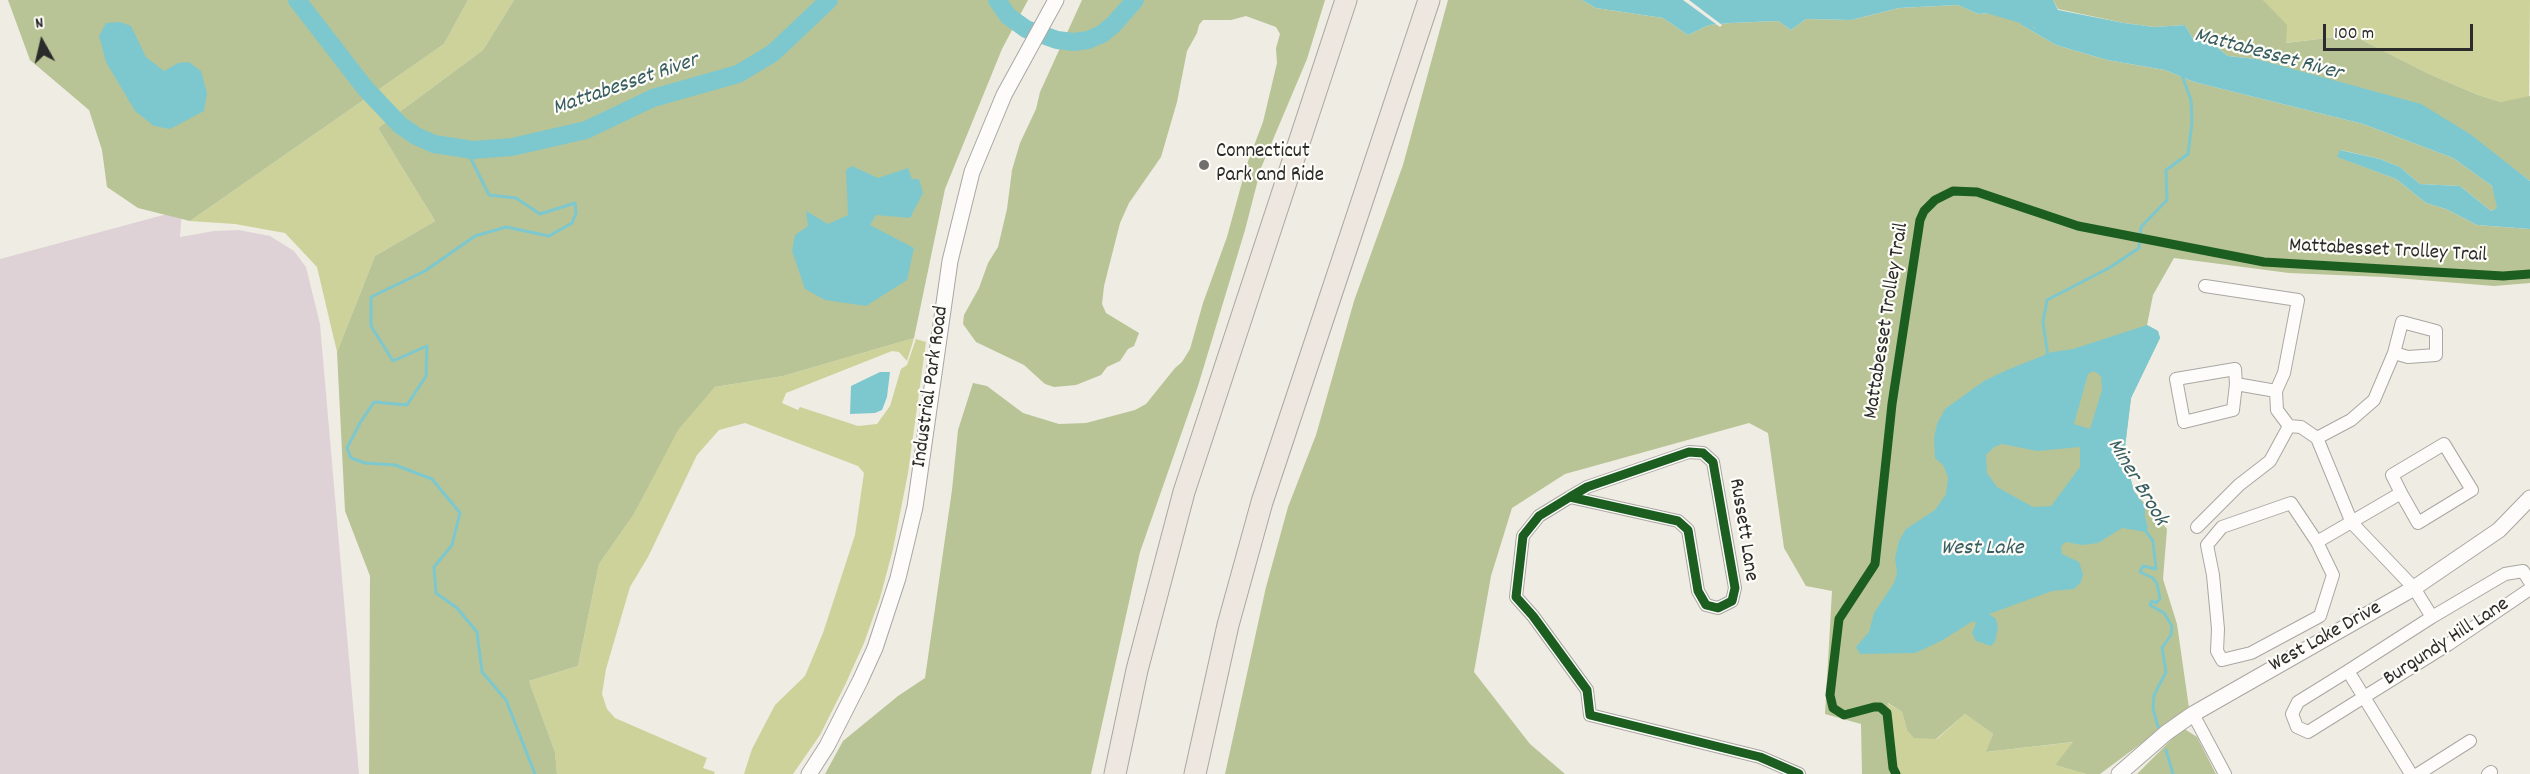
<!DOCTYPE html>
<style>
body{margin:0}
#map{position:relative;width:2530px;height:774px;overflow:hidden;background:#efece3;font-family:Dekko,sans-serif}
canvas{display:block}
.north{position:absolute;left:12px;top:12px;width:60px;height:60px;-webkit-text-stroke:4px #fdfcf7;paint-order:stroke;rotate:352deg;font-size:16px;font-weight:700;line-height:24px;text-align:center;color:#2b2b2b}
.north::after{content:'';display:block;margin:auto;width:21px;height:27px;background:#2b2b2b;clip-path:polygon(50% 0,100% 100%,50% 72%,0 100%)}
.scale{position:absolute;left:2323px;top:24px;width:150px;height:27px;box-sizing:border-box;border:3px solid #2b2b2b;border-top:0;padding-left:8px;font-size:18px;line-height:21px;white-space:nowrap;color:#2b2b2b;-webkit-text-stroke:4px #fdfcf7;paint-order:stroke}
</style>
<div id="map">
<canvas width="2530" height="774"></canvas>
<div class="north">N</div>
<div class="scale">100 m</div>
</div>
<script>
const ctx = document.querySelector('canvas').getContext('2d');
ctx.lineJoin = 'round';
function fill(path, color) {
  ctx.fillStyle = color;
  ctx.fill(path, 'evenodd');
}
function toPath(rows) {
  const path = new Path2D();
  for (const r of rows) {
    path.moveTo(r[0], r[1]);
    for (let i = 2; i < r.length; i += 2) path.lineTo(r[i], r[i + 1]);
  }
  return path;
}
function stroke(path, color, width, dash) {
  ctx.strokeStyle = color;
  ctx.lineWidth = width;
  ctx.lineCap = dash ? 'butt' : 'round';
  ctx.setLineDash(dash || []);
  ctx.stroke(path);
}
function drawText(font, color, halo, rows, align = 'center') {
  ctx.font = font + ' Dekko,sans-serif';
  ctx.lineWidth = 4.5;
  ctx.setLineDash([]);
  ctx.textBaseline = 'middle';
  ctx.strokeStyle = halo;
  ctx.fillStyle = color;
  for (const [text, x, y, turn = 0] of rows) {
    ctx.save();
    ctx.translate(x, y);
    ctx.rotate((+turn || 0) * Math.PI / 180);
    ctx.textAlign = isNaN(turn) ? turn : align;
    if (halo) ctx.strokeText(text, 0, 0);
    ctx.fillText(text, 0, 0);
    ctx.restore();
  }
}
const industrial = toPath([
 [182,210,180,237,214,231,239,230,270,236,294,251,306,267,320,324,359,774,0,774,0,259]
]);
const green = toPath([
 [468,0,514,0,483,50,378,128,435,221,375,256,337,352,317,267,285,233,235,224,190,221,444,44],
 [2263,0,2530,0,2529,98,2501,102,2478,95,2429,74,2352,35,2285,43],
 [914,338,907,361,899,352,892,351,786,393,782,403,798,410,800,407,858,426,877,424,890,406,901,369,907,365,916,339,926,342,908,473,893,549,880,598,864,643,845,685,820,735,793,774,744,774,752,749,775,705,805,676,823,633,855,535,864,473,858,466,745,423,719,430,697,455,648,557,630,587,606,669,602,694,607,709,615,718,707,758,703,768,715,772,714,774,557,774,555,752,529,681,578,666,599,564,634,514,677,430,715,387,783,376],
 [1887,703,1902,712,1907,730,1937,739,1965,714,1993,734,1987,752,2074,742,2055,765,2086,774,1890,774,1885,716]
]);
const forest = toPath([
 [8,0,468,0,444,44,190,221,138,208,107,187,102,150,89,110,30,60],
 [514,0,1028,0,1002,49,945,189,914,338,783,376,715,387,678,430,634,514,599,564,578,666,529,681,555,752,557,774,369,774,370,576,345,511,337,352,375,256,435,221,378,128,483,50],
 [1082,0,1325,0,1307,59,1261,168,1245,230,1198,386,1140,552,1091,774,825,774,843,741,898,696,925,678,952,490,958,430,973,383,987,386,1023,413,1059,424,1086,423,1135,410,1146,404,1175,368,1182,362,1190,349,1203,303,1227,237,1247,164,1263,122,1277,63,1276,48,1280,34,1276,27,1246,16,1231,20,1203,20,1199,25,1197,33,1187,51,1177,102,1161,157,1129,203,1120,223,1104,286,1102,304,1106,313,1139,333,1134,346,1128,349,1120,361,1107,367,1101,375,1076,385,1054,387,1045,384,1024,365,976,342,963,324,964,315,979,288,988,263,998,247,1007,209,1012,170,1020,143,1036,109,1040,92],
 [1448,0,1582,0,1596,8,1663,18,1688,35,1709,25,1731,23,1778,21,1791,30,1806,19,1851,20,1899,8,1958,5,1978,14,2015,11,2027,14,2038,21,2034,28,2020,24,2056,45,2107,60,2165,70,2194,82,2363,124,2453,158,2492,186,2498,208,2491,211,2460,186,2420,184,2400,167,2380,159,2341,150,2338,157,2396,179,2426,203,2446,209,2477,225,2530,229,2530,283,2494,286,2384,277,2289,273,2174,258,2153,295,2147,325,2158,331,2160,338,2131,398,2124,455,2134,491,2167,529,2163,579,2177,624,2189,708,2100,774,2086,774,2055,765,2073,742,1986,752,1993,734,1965,714,1936,739,1914,738,1907,730,1902,712,1888,703,1885,716,1890,774,1862,774,1861,724,1825,714,1832,591,1806,586,1784,548,1768,433,1749,423,1565,474,1512,508,1491,576,1474,672,1530,744,1565,774,1225,774,1266,587,1288,507,1316,435,1354,301,1403,165],
 [2053,0,2263,0,2287,25,2286,43,2352,35,2429,74,2478,95,2501,102,2530,96,2530,181,2506,163,2256,59,2228,56,2202,36,2193,39,2185,25,2154,27,2124,23,2058,9],
 [2183,728,2197,737,2216,774,2137,774]
]);
const water = toPath([
 [1582,0,2053,0,2058,10,2124,23,2154,27,2185,25,2193,39,2202,36,2228,56,2256,59,2421,104,2470,134,2530,181,2530,229,2477,225,2446,209,2426,203,2396,179,2337,157,2340,150,2380,159,2400,167,2420,184,2460,186,2491,211,2497,208,2492,186,2453,158,2363,124,2194,82,2165,70,2107,60,2056,45,2020,24,2022,20,2034,28,2038,21,2027,14,2015,11,1978,14,1958,5,1899,8,1851,20,1806,19,1791,30,1778,21,1731,23,1709,25,1688,35,1663,18,1596,8],
 [120,22,131,26,146,57,164,71,178,63,189,62,201,71,207,93,204,111,170,129,154,126,135,111,106,62,99,36,106,23],
 [852,166,878,178,908,168,912,179,919,179,923,193,910,218,876,215,870,225,914,248,907,280,866,306,825,300,805,289,792,251,795,235,808,226,806,211,828,224,848,215,846,170],
 [2147,325,2158,331,2160,338,2131,398,2124,455,2134,491,2145,506,2145,517,2148,528,2146,532,2122,528,2098,543,2082,545,2066,542,2061,546,2062,554,2079,562,2083,574,2081,582,2074,589,2052,591,1989,614,1996,619,1998,627,1995,642,1991,646,1976,641,1972,633,1976,623,1973,621,1941,641,1915,653,1860,654,1856,647,1869,632,1874,613,1894,583,1897,573,1895,558,1899,541,1906,529,1935,510,1946,494,1948,477,1943,465,1935,458,1934,438,1937,424,1945,409,1984,381,2007,370,2052,352,2073,349],
 [2094,371,2101,376,2102,390,2090,429,2074,424,2088,374],
 [2002,444,2037,451,2080,447,2080,467,2051,506,2033,507,1997,487,1987,473,1986,455,1994,447],
 [880,372,890,372,887,397,882,410,875,413,850,414,851,386]
]);
const pier = toPath([
 [1683,0,1689,0,1722,25,1720,27]
]);
const stream = toPath([
 [466,149,489,195,516,198,540,214,575,203,576,213,572,223,549,236,506,227,475,236,425,271,371,297,371,326,393,361,427,346,426,376,407,405,374,402,360,423,347,448,351,458,365,463,395,465,432,479,460,513,452,545,434,567,436,593,457,608,477,632,482,672,506,700,535,774],
 [2048,357,2043,322,2047,300,2109,268,2139,248,2141,227,2167,200,2166,170,2188,154,2192,123,2191,100,2181,73],
 [2144,529,2153,541,2156,569,2143,566,2140,572,2153,578,2157,584,2160,599,2156,603,2152,601,2150,605,2164,613,2172,626,2171,635,2162,648,2166,672,2154,695,2153,708,2158,727],
 [2166,750,2173,774]
]);
const river = toPath([
 [297,0,365,88,400,125,416,136,434,144,473,150,512,147,586,130,653,98,738,74,773,53,829,0],
 [997,0,1008,16,1026,29,1057,40,1074,42,1088,40,1102,34,1114,24,1135,0],
 [1974,0,2056,24]
]);
const minor = toPath([
 [2205,286,2298,300,2284,373,2276,391,2277,410,2289,426,2301,427,2317,438,2352,523,2414,588,2432,617,2348,671,2411,774],
 [2236,384,2233,410,2184,422,2176,379,2235,369,2236,384,2276,391],
 [2317,438,2351,420,2374,400,2394,353,2408,357,2436,355,2436,331,2402,322,2394,353],
 [1570,497,1587,487,1689,452,1703,453,1713,462,1735,588,1732,601,1718,608,1706,605,1698,591,1688,530,1678,521,1570,497,1539,516,1523,536,1516,597,1533,616,1587,690,1590,715,1760,757,1799,774],
 [2197,527,2239,485,2270,461,2289,426],
 [2317,542,2333,575,2320,616,2251,653,2222,660,2217,651,2218,629,2213,575,2207,545,2222,527,2291,503,2317,542,2401,493,2418,523,2472,490,2444,444,2392,475,2401,493],
 [2432,617,2505,574,2523,571,2530,582],
 [2348,671,2298,702,2292,714,2297,727,2308,732,2449,644,2530,589],
 [2193,714,2225,774],
 [2418,774,2470,741],
 [2488,774,2491,772]
]);
const tertiary = toPath([
 [809,774,827,746,860,681,875,648,898,578,915,507,950,261,972,172,1004,95,1056,0],
 [2119,774,2166,733,2193,714,2414,588,2499,530,2530,498]
]);
const motorway = toPath([
 [1115,774,1137,670,1184,492,1346,0],
 [1195,774,1228,625,1262,502,1429,0]
]);
const cycleway = toPath([
 [1570,497,1587,487,1689,452,1703,453,1713,462,1735,588,1732,601,1718,608,1706,605,1698,591,1688,530,1678,521,1570,497,1539,516,1523,536,1516,597,1533,616,1587,690,1590,715,1760,757,1799,774],
 [1896,774,1893,768,1887,713,1880,707,1874,707,1844,715,1833,708,1830,695,1839,619,1875,564,1892,404,1920,220,1924,211,1935,200,1953,191,1977,192,2078,226,2264,262,2503,276,2530,274]
]);
const markers = [
 [1204,165,6,"#706f6b"]
];
const poiNames = [
 ["Connecticut",1216,153],
 ["Park and Ride",1216,177]
];
const streetNames = [
 ["Mattabesset Trolley Trail",2388,252,3],
 ["Mattabesset Trolley Trail",1888,321,-81],
 ["Industrial Park Road",932,387,-82],
 ["Russett Lane",1742,530,81],
 ["West Lake Drive",2326,638,-29],
 ["Burgundy Hill Lane",2447,643,-33]
];
const waterNames = [
 ["Mattabesset River",2268,56,15],
 ["Mattabesset River",626,86,-19],
 ["Miner Brook",2136,483,59],
 ["West Lake",1982,550]
];
fill(industrial, '#ded2d7');
fill(green, '#ccd29a');
fill(forest, '#b8c495');
fill(water, '#7dc8cf');
fill(pier, '#efece3');
stroke(stream, '#7dc8cf', 3);
stroke(river, '#7dc8cf', 18);
stroke(minor, '#a9a7a2', 14);
stroke(tertiary, '#a9a7a2', 17);
stroke(motorway, '#a9a7a2', 23);
stroke(minor, '#fdfcfb', 12);
stroke(tertiary, '#fdfcfb', 15);
stroke(motorway, '#eee7e0', 21);
stroke(cycleway, '#1b5e20', 9);
for (const [x, y, r, color] of markers) {
  const dot = new Path2D();
  dot.arc(x, y, r, 0, 2 * Math.PI);
  ctx.fillStyle = color;
  ctx.fill(dot);
  stroke(dot, '#fdfcf7', 2);
}
drawText('21px', '#2b2b2b', '#fdfcf7', poiNames, 'left');
drawText('21px', '#2b2b2b', '#fdfcf7', streetNames);
drawText('italic 22px', '#375d61', '#fdfcf7', waterNames);
</script>
